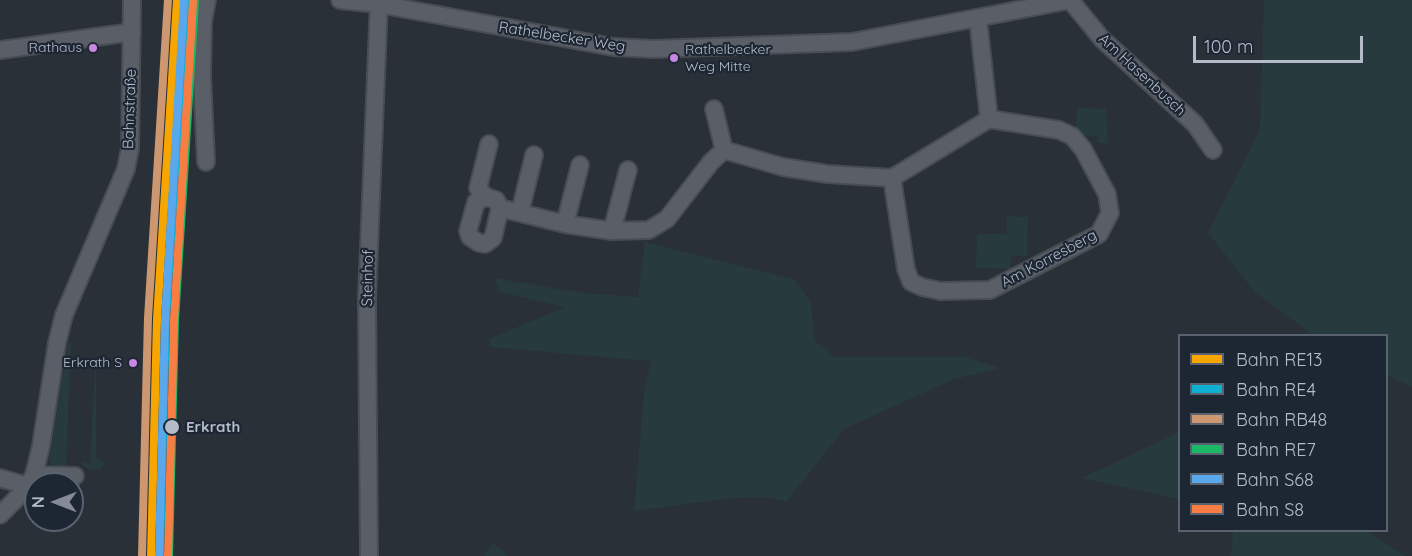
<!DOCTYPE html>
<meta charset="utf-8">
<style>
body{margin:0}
#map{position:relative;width:1412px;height:556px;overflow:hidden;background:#2a3038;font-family:Quicksand,sans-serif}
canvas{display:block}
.legend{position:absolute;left:1178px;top:334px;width:210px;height:198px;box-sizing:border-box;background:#1d2633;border:2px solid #5a626f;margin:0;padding:8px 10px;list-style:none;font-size:18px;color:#b5bcc9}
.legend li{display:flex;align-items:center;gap:12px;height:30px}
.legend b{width:30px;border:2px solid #5a626f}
.north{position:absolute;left:24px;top:472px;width:60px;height:60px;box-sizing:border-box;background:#1d2633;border:2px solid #5a626f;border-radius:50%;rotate:270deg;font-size:16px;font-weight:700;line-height:24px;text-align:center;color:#b5bcc9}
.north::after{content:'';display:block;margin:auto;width:21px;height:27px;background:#848b96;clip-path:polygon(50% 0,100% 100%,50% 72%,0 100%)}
.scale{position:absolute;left:1193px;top:36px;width:170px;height:27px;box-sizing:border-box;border:3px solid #b5bcc9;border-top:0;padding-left:8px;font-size:18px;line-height:21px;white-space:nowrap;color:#b5bcc9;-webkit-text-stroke:4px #1d2633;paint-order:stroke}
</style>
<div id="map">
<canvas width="1412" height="556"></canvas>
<ul class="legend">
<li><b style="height:8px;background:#f7a600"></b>Bahn RE13</li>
<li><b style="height:8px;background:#0dafd3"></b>Bahn RE4</li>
<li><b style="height:8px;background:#cd976f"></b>Bahn RB48</li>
<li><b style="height:8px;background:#1ab867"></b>Bahn RE7</li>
<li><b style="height:8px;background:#5aa8eb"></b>Bahn S68</li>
<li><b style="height:8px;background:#f77d43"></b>Bahn S8</li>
</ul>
<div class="north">N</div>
<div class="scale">100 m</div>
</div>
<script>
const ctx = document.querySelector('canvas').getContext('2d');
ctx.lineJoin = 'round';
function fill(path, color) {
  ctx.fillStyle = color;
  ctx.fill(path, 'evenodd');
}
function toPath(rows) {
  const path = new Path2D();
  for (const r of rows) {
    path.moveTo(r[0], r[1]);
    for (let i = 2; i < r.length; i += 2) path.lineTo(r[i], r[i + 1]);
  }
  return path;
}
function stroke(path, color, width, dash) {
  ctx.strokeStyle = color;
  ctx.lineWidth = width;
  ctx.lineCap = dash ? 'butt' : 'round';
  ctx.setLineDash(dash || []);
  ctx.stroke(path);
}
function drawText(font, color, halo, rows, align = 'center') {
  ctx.font = font + ' Quicksand,sans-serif';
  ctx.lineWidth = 4.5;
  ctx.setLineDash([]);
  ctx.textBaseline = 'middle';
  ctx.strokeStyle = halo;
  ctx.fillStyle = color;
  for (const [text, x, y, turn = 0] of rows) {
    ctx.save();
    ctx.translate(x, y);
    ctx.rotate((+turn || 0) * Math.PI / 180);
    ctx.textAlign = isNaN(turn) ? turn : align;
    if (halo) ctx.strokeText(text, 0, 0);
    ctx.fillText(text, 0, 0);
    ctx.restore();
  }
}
const green = toPath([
 [1264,0,1412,0,1412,387,1387,375,1386,336,1313,335,1255,292,1208,233,1260,130],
 [1077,108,1106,109,1108,143,1098,143,1098,136,1076,135],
 [1007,216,1028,217,1027,256,1011,256,1010,269,976,268,977,234,1007,234],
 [645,242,794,279,811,303,815,341,835,357,965,357,1000,368,954,379,844,429,786,502,767,497,733,498,634,511,644,393,651,361,489,347,490,339,564,307,500,292,494,278,583,293,638,297],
 [68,343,71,343,66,467,62,471,49,462],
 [96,349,96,457,104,463,102,468,94,471,84,467,82,461,90,464],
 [1179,432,1179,499,1082,478],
 [1233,531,1366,531,1405,556,1231,556],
 [493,543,508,556,484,556]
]);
const minor = toPath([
 [340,0,378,4,613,47,653,49,852,42,1070,0],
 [1070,0,1102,39,1195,124,1213,150],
 [978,19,989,119],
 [0,50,132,32],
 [714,109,724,150],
 [206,162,202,75,203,21,207,0],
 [892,178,906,269,911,282,922,287,940,291,990,290,1099,234,1110,213,1107,194,1083,149,1072,136,1059,130,989,119],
 [486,197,496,200,500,208,493,238,485,244,479,243,470,237,468,231,476,202,486,197],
 [486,197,478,188,489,144],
 [500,208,565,224,612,231,649,230,667,219,711,162,724,150,783,167,827,174,892,178,989,119],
 [520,212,534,155],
 [565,224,580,165],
 [612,231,628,170],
 [34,475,75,476],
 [0,478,28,486],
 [0,515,23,492,34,475,41,446,57,343,64,315,126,169,130,148,132,0],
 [369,556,367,298,379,0]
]);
const rail1 = toPath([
 [151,556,157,319,177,0]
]);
const rail2 = toPath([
 [160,556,166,319,186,1]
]);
const rail3 = toPath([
 [142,556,148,318,168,0]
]);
const rail4 = toPath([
 [169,556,175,320,195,1]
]);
const rail5 = toPath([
 [159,556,165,320,184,0]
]);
const rail6 = toPath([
 [168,556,174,320,193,1]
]);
const markers = [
 [93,48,5,"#c787e3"],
 [674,58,5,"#c787e3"],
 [133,363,5,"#c787e3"],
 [172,427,8,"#b5bcc9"]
];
const busNames = [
 ["Rathaus",82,48],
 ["Rathelbecker",685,50,"left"],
 ["Weg Mitte",685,67,"left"],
 ["Erkrath S",122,363]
];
const streetNames = [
 ["Rathelbecker Weg",562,37,9],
 ["Am Hasenbusch",1142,75,43],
 ["Bahnstraße",130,109,-88],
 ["Am Korresberg",1049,259,-28],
 ["Steinhof",368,278,-89]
];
const stopNames = [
 ["Erkrath",186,427]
];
fill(green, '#273a3e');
stroke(minor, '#484c53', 20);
stroke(minor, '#5a5e66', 16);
stroke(rail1, '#f7a600', 8);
stroke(rail2, '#0dafd3', 8);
stroke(rail3, '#cd976f', 8);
stroke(rail4, '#1ab867', 8);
stroke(rail5, '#5aa8eb', 8);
stroke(rail6, '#f77d43', 8);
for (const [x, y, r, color] of markers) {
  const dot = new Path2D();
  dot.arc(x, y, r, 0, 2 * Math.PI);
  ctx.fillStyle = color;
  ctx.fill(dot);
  stroke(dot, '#1d2633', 2);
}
drawText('14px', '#b5bcc9', '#1d2633', busNames, 'right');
drawText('15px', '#b5bcc9', '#1d2633', streetNames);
drawText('bold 15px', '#b5bcc9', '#1d2633', stopNames, 'left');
</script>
